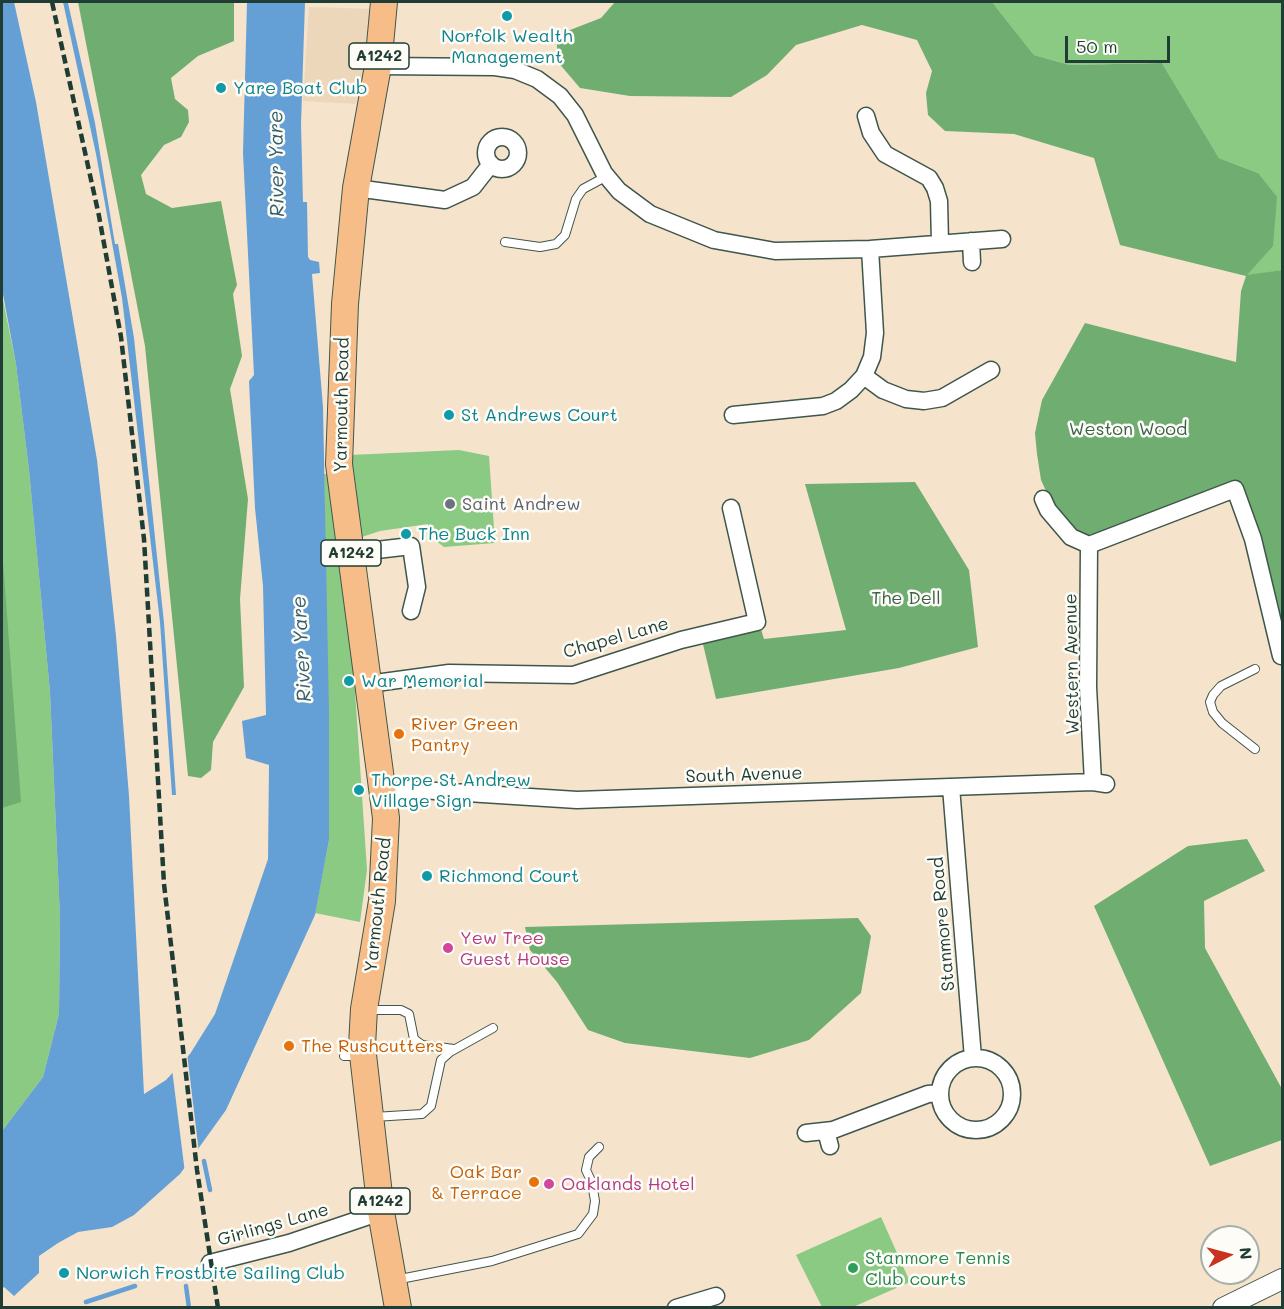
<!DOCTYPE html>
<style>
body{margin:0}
#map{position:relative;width:1284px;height:1309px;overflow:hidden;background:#f6e3cc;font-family:Mali,sans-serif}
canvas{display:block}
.frame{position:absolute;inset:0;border:3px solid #1f3d34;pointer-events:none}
.north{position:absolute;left:1200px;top:1225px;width:60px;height:60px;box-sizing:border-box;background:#fdfcf7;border:2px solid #a4b0a9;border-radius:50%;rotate:84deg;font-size:16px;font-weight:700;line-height:24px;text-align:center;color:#1f3d34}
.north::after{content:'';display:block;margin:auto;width:21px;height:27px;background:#c8321e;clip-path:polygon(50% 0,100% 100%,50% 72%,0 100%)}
.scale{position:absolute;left:1065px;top:36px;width:105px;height:27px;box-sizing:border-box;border:3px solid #1f3d34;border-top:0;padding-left:8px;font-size:18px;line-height:21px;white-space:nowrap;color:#1f3d34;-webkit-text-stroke:4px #fdfcf7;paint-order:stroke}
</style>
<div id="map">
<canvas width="1284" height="1309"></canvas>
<div class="frame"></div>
<div class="north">N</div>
<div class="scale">50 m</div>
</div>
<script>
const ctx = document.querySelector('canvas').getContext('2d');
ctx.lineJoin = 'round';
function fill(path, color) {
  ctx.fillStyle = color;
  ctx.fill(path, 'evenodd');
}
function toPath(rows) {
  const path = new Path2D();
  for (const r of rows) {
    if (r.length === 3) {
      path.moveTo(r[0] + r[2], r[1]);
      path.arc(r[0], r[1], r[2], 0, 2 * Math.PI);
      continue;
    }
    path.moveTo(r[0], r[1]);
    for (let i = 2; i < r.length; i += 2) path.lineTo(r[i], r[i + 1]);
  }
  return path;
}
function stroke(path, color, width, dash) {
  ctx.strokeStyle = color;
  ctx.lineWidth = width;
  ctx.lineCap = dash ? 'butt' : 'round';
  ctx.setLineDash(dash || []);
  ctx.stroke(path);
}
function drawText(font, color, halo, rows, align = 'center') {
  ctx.font = font + ' Mali,sans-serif';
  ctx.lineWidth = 5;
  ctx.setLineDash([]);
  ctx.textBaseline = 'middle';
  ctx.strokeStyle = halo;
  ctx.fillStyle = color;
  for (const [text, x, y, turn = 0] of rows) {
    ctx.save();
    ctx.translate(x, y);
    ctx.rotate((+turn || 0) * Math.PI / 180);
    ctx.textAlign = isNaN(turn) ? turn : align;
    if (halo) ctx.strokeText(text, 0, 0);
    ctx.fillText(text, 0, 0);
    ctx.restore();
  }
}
const built = toPath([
 [309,7,374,9,372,43,356,104,303,101]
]);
const green = toPath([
 [992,2,1282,2,1282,270,1246,276,1258,173,1219,158,1162,63,1070,65,1034,55],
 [2,295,16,364,29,470,50,692,60,918,59,1014,43,1077,2,1131],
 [459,450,489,456,495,543,444,547,431,537,428,524,380,531,356,539,350,455],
 [324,474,331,474,335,533,354,676,367,870,360,922,315,913,329,840],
 [881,1217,910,1282,853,1307,822,1307,796,1255]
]);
const forest = toPath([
 [78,2,234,2,234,41,198,56,171,78,175,99,188,110,189,122,181,137,164,145,141,175,146,194,172,208,221,201,237,285,233,294,242,356,230,389,248,499,240,599,244,687,213,742,211,770,201,778,188,776,145,346],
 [615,2,992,2,1034,55,1070,65,1162,63,1219,158,1258,173,1277,197,1273,246,1247,275,1282,270,1282,631,1242,483,1099,533,1082,536,1065,526,1052,504,1041,480,1037,454,1035,433,1042,400,1085,323,1236,362,1241,291,1246,276,1120,245,1094,158,1014,134,945,131,928,115,926,93,932,71,917,40,862,25,796,45,767,75,731,97,630,96,580,88,557,61,557,35,601,18],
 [915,482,969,570,978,647,899,668,716,699,702,640,760,626,764,639,846,630,805,484],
 [2,548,21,802,2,808],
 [1247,839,1265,871,1204,901,1205,948,1282,1089,1282,1140,1210,1166,1094,906,1188,846],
 [858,918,871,936,861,993,809,1040,750,1058,625,1043,588,1030,557,982,530,950,525,927]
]);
const water = toPath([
 [2,2,14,2,36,102,97,460,116,636,129,796,144,1094,166,1080,190,1054,215,1014,268,859,269,765,246,758,242,721,266,715,263,586,255,508,249,381,254,375,243,153,247,2,305,2,301,124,303,202,307,202,308,257,310,260,319,262,320,273,312,274,323,407,329,712,329,840,315,915,226,1110,180,1174,134,1215,112,1227,78,1232,58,1243,39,1256,39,1273,14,1296,4,1287,2,1289,2,1131,43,1077,59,1014,60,918,50,692,29,470,16,364,2,289],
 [63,2,73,2,68,3,95,123,115,244,118,244,134,338,164,623,176,795,172,795,160,622,122,298,96,154]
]);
const pier = toPath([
 [187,1053,199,1153,185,1173,172,1069]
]);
const stream = toPath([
 [204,1161,210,1190],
 [186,1286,189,1308],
 [86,1302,135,1286]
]);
const service = toPath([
 [505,242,540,247,556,244,565,235,576,199,583,189,607,176],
 [1255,749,1222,723,1213,712,1210,702,1213,695,1221,686,1255,669],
 [368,1010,401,1010,409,1014,414,1039,422,1045,454,1049],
 [344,1056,361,1056],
 [374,1117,422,1114,431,1106,441,1060,450,1052,493,1028],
 [395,1280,492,1261,578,1234,593,1214,595,1201,592,1183,586,1170,589,1157,599,1147]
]);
const minor = toPath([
 [378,66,495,67,515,70,537,79,560,96,575,115,604,173,619,191,650,214,714,240,775,251,870,249,1002,239],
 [866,116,871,133,885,154,929,178,935,188,939,201,940,243],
 [502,153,16],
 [356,188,445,200,473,187,491,164],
 [971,241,972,262],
 [864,376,883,390,906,399,924,401,942,398,991,370],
 [733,415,823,406,836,401,851,390,864,376,872,357,875,333,870,249],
 [1043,499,1048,510,1071,537,1089,545,1235,489,1253,539,1281,656],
 [1089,545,1088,687,1093,782],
 [351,553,411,546,417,587,411,611],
 [368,684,449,673,573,675,681,640,757,622,731,508],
 [951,787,973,1058],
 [384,793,420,790,577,800,1093,782,1106,784],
 [976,1094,36],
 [826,1131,830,1146],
 [806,1133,833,1130,928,1094,940,1093],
 [210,1263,289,1243,381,1212],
 [676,1308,716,1296]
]);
const tertiary = toPath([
 [1223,1308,1282,1279]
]);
const primary = toPath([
 [384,2,378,66,356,188,345,304,339,464,386,818,382,901,364,1009,362,1046,381,1212,398,1308]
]);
const rail = toPath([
 [52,2,99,216,121,337,144,539,164,884,197,1170,218,1308]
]);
const markers = [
 [507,16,6,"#0f9aa8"],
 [221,88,6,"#0f9aa8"],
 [449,415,6,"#0f9aa8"],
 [450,504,6,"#6b7280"],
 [406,534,6,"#0f9aa8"],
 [349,681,6,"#0f9aa8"],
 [399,734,6,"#e8710a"],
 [359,790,6,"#0f9aa8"],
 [427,876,6,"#0f9aa8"],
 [448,948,6,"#d1479c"],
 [289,1046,6,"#e8710a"],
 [534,1182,6,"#e8710a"],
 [549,1184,6,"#d1479c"],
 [853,1268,6,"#2e9e5b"],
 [64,1273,6,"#0f9aa8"]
];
const shields = [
 [379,56,60],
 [351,553,60],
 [380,1201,60]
];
const shieldNames = [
 ["A1242",379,56],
 ["A1242",351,553],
 ["A1242",380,1201]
];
const cultureNames = [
 ["Norfolk Wealth",507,36,"center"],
 ["Management",507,57,"center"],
 ["Yare Boat Club",233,88],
 ["St Andrews Court",461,415],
 ["The Buck Inn",418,534],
 ["War Memorial",361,681],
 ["Thorpe St Andrew",371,780],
 ["Village Sign",371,801],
 ["Richmond Court",439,876],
 ["Norwich Frostbite Sailing Club",76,1273]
];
const streetNames = [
 ["Yarmouth Road",342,405,-89],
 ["Chapel Lane",616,638,-16],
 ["Western Avenue",1072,664,-91],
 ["South Avenue",744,775,-2],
 ["Yarmouth Road",378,905,-84],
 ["Stanmore Road",943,924,-95],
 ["Girlings Lane",273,1225,-16]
];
const parkNames = [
 ["Weston Wood",1128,429],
 ["The Dell",906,598]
];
const worshipNames = [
 ["Saint Andrew",462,504]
];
const foodNames = [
 ["River Green",411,724],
 ["Pantry",411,745],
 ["The Rushcutters",301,1046],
 ["Oak Bar",522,1172,"right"],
 ["& Terrace",522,1193,"right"]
];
const hotelNames = [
 ["Yew Tree",460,938],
 ["Guest House",460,959],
 ["Oaklands Hotel",561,1184]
];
const leisureNames = [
 ["Stanmore Tennis",865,1258],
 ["Club courts",865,1279]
];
const waterNames = [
 ["River Yare",277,164,-91],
 ["River Yare",302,649,-93]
];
fill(built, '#edd7bb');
fill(green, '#8aca82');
fill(forest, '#6fae70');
fill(water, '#64a0d5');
fill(pier, '#f6e3cc');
stroke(stream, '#64a0d5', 4.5);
stroke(service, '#3f564b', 10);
stroke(minor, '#3f564b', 19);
stroke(tertiary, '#3f564b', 22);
stroke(primary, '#3f564b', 28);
stroke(service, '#fff', 8);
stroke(minor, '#fff', 16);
stroke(tertiary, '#fff', 20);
stroke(primary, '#f7bd88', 26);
stroke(rail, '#1f3d34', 4.5, [9, 4.5]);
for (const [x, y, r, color] of markers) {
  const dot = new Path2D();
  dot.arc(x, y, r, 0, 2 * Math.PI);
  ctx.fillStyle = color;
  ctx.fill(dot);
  stroke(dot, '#fdfcf7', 2);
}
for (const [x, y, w] of shields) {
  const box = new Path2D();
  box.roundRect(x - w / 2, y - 13, w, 26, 4.5);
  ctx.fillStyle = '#fdfcf7';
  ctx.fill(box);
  stroke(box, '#1f3d34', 1.5);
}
drawText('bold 16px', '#1f3d34', null, shieldNames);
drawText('18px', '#0d838f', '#fdfcf7', cultureNames, 'left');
drawText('18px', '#1f3d34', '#fdfcf7', streetNames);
drawText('18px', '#3a6048', '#fdfcf7', parkNames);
drawText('18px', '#5b616d', '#fdfcf7', worshipNames, 'left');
drawText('18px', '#c56008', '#fdfcf7', foodNames, 'left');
drawText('18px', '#b23c85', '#fdfcf7', hotelNames, 'left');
drawText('18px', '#27864d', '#fdfcf7', leisureNames, 'left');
drawText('italic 20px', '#37606c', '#fdfcf7', waterNames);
</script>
